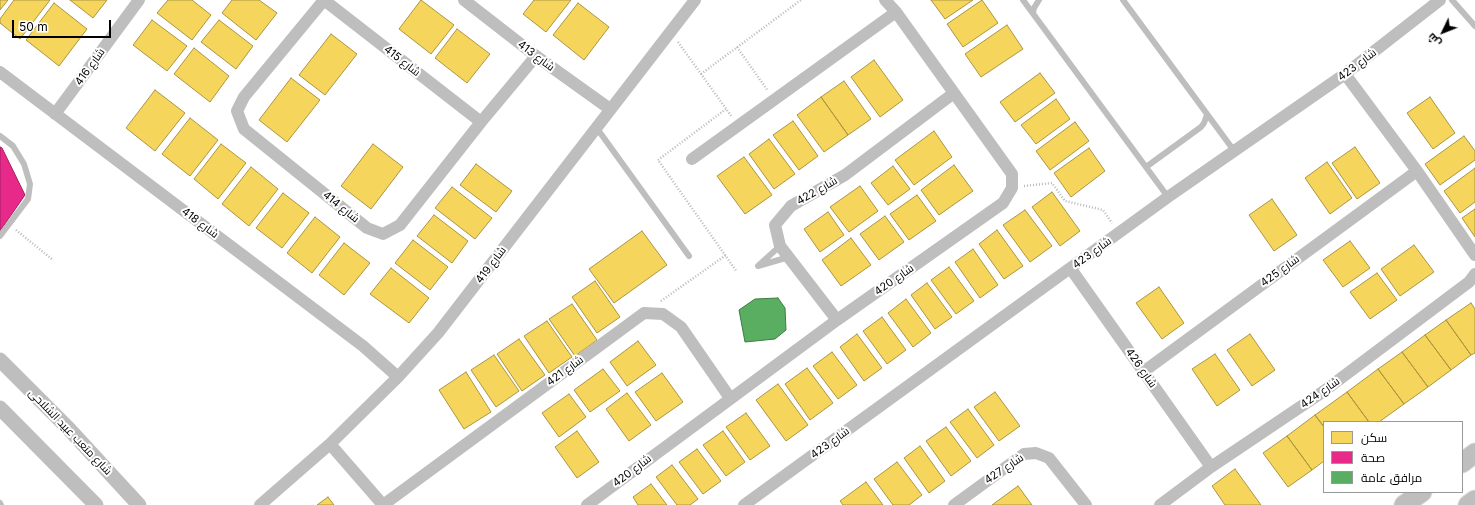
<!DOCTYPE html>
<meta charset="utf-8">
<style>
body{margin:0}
#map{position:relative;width:1475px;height:505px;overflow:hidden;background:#fff;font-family:Inter,Cairo,sans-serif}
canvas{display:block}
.legend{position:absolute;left:1323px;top:421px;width:140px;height:72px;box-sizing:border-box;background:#fff;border:1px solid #999;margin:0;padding:5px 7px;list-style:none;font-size:12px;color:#000}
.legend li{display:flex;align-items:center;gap:8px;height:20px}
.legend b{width:20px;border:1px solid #999}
.north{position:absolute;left:1423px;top:12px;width:40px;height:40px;-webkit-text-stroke:3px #fff;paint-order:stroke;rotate:227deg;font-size:11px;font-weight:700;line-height:16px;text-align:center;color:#000}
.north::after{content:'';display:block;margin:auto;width:14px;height:18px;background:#000;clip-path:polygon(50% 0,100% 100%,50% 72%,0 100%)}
.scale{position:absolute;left:12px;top:20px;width:99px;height:18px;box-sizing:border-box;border:2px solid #000;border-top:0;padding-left:5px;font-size:12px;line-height:14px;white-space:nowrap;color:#000;-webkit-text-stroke:3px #fff;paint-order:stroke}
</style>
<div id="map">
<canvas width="1475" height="505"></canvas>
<ul class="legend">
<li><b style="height:11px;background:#f6d55c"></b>سكن</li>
<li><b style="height:11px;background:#e7298a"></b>صحة</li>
<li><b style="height:11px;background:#5aae61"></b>مرافق عامة</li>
</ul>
<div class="north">ش</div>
<div class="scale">50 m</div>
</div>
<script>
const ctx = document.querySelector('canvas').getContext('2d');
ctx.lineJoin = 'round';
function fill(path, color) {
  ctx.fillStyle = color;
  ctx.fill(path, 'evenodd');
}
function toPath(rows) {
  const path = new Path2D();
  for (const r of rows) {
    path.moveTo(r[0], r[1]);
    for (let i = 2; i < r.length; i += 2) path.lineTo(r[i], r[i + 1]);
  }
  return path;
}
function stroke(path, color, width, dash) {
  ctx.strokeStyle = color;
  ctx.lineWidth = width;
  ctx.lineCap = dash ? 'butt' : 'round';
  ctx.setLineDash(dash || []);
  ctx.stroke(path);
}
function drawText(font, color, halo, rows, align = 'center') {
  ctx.font = font + ' Inter,Cairo,sans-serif';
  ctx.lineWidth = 4;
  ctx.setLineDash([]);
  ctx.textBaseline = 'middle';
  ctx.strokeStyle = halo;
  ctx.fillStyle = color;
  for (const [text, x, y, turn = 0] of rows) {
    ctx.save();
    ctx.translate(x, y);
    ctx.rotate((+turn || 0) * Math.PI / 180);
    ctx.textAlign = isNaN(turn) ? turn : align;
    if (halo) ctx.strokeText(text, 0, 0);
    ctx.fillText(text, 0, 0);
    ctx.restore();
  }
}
const homes = toPath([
 [0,0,8,0,0,10,0,0],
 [14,0,50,0,20,39,0,23,0,19,14,0],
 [70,0,107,0,93,18,70,0],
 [168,0,192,0,211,15,192,40,157,13,168,0],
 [232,0,259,0,277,13,256,40,222,13,232,0],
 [421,0,454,25,431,54,399,29,421,0],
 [534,0,571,0,546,32,523,14,534,0],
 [931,0,973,0,945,19,931,0],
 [982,0,998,23,963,47,947,24,982,0],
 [54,3,87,29,59,66,26,40,54,3],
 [578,3,609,27,584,60,553,35,578,3],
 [152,20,187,46,167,71,133,45,152,20],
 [219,20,253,46,236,69,201,42,219,20],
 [1007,25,1023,49,981,77,965,54,1007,25],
 [457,29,490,54,467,83,435,58,457,29],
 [331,34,357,54,325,95,299,75,331,34],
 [194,48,229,76,210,102,174,74,194,48],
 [874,60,903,100,880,117,851,77,874,60],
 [1040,73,1055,93,1015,122,1000,102,1040,73],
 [291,78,320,100,287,142,259,120,291,78],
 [844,81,871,119,848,135,821,97,844,81],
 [155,90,185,113,155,151,126,128,155,90],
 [821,97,848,135,824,152,797,115,821,97],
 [1430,97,1455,133,1433,149,1407,113,1430,97],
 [1056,99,1070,119,1036,144,1021,125,1056,99],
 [190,118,218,140,190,176,162,154,190,118],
 [793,121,818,156,799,170,773,135,793,121],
 [1075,122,1089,141,1050,170,1036,151,1075,122],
 [934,131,952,157,914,185,895,160,934,131],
 [1464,136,1475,151,1475,160,1440,185,1425,164,1464,136],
 [769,139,795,174,774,189,749,154,769,139],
 [221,144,246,163,218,199,194,179,221,144],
 [373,144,403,167,371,209,341,186,373,144],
 [1355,147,1380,183,1357,199,1332,163,1355,147],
 [1089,148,1105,171,1071,197,1054,173,1089,148],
 [744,157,772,195,745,214,717,176,744,157],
 [1327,162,1352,198,1330,214,1305,178,1327,162],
 [476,164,512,191,496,212,460,185,476,164],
 [954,165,973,191,939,215,921,190,954,165],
 [893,166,910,189,888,205,871,183,893,166],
 [251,167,278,189,249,226,222,204,251,167],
 [1475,168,1475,202,1460,213,1444,191,1475,168],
 [860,186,878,211,849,232,830,207,860,186],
 [452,187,492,218,475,239,435,208,452,187],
 [1052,192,1080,231,1060,246,1032,207,1052,192],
 [283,193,309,213,282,248,256,228,283,193],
 [917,195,936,221,909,240,890,214,917,195],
 [1272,199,1297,235,1274,251,1249,215,1272,199],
 [1475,209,1475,237,1462,218,1475,209],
 [1025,210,1052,246,1030,262,1003,225,1025,210],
 [828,212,844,235,820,252,804,229,828,212],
 [434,215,468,241,452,263,417,236,434,215],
 [885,216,904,242,879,260,860,234,885,216],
 [315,217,340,237,312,273,287,253,315,217],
 [997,230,1023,266,1004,279,979,244,997,230],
 [642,231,667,265,614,303,589,269,642,231],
 [851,238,871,265,841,286,822,260,851,238],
 [413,240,448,267,430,290,395,263,413,240],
 [1350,241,1370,268,1343,287,1323,260,1350,241],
 [344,243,370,263,344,295,319,275,344,243],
 [1414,245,1434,272,1400,296,1381,269,1414,245],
 [973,249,998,285,980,298,955,262,973,249],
 [949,267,974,301,956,314,931,280,949,267],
 [391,268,429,298,409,323,370,294,391,268],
 [1377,273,1397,300,1370,319,1350,292,1377,273],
 [595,281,620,317,597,333,572,297,595,281],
 [927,283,952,317,935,329,911,295,927,283],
 [1159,287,1184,323,1162,339,1136,303,1159,287],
 [906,299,931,333,913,347,888,313,906,299],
 [1471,303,1475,309,1475,353,1471,355,1446,320,1471,303],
 [572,304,597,340,575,356,549,319,572,304],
 [882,317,906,350,887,364,863,331,882,317],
 [1446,320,1471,355,1451,370,1425,335,1446,320],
 [547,321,572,357,549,373,524,336,547,321],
 [857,334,882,368,864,381,840,347,857,334],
 [1250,334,1275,370,1252,386,1227,350,1250,334],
 [1425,335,1451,370,1428,387,1402,352,1425,335],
 [519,339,545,375,522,391,497,354,519,339],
 [638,341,656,365,627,386,610,362,638,341],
 [832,352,857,385,838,399,813,366,832,352],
 [1402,352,1428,387,1404,404,1378,369,1402,352],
 [1215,354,1240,390,1217,406,1192,369,1215,354],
 [494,355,519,391,496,407,471,370,494,355],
 [807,368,833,403,810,420,785,384,807,368],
 [603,369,620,391,590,412,574,390,603,369],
 [1378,369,1404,404,1379,422,1369,422,1347,392,1378,369],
 [466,372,491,412,464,429,439,390,466,372],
 [662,373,683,402,656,421,635,392,662,373],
 [778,384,808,425,786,441,756,400,778,384],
 [995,392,1020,426,999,441,974,407,995,392],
 [1347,392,1369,422,1324,422,1324,427,1315,415,1347,392],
 [627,393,651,425,629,441,606,409,627,393],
 [569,394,586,417,559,437,542,413,569,394],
 [968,409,994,445,977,458,950,422,968,409],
 [746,413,770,446,750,460,726,427,746,413],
 [1315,415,1324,427,1324,461,1312,470,1287,436,1315,415],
 [946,427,971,461,951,476,926,441,946,427],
 [577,431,599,462,577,478,555,447,577,431],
 [723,431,745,462,726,476,703,445,723,431],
 [1287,436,1312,470,1288,487,1263,453,1287,436],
 [920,446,945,481,929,493,904,458,920,446],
 [697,449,721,481,703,494,679,462,697,449],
 [897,462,922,495,909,505,893,505,874,479,897,462],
 [672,465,698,499,690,505,677,505,656,477,672,465],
 [1235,469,1261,505,1225,505,1212,486,1235,469],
 [866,482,883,505,843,505,840,501,866,482],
 [651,484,667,505,638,505,633,497,651,484],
 [1018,486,1032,505,992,505,1018,486],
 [328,497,334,505,317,505,328,497]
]);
const health = toPath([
 [0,147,2,148,25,195,0,231,0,147]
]);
const public = toPath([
 [778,298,785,308,786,330,775,339,745,342,739,310,755,299,778,298]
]);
const path = toPath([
 [678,42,732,117],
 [737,47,768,91],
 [701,74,801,0],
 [726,109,658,160,737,272],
 [1024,186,1052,183,1065,201,1103,210,1112,223],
 [16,230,53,260],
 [661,301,726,255]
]);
const service = toPath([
 [1023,0,1168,197],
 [1123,0,1235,152],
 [1452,0,1475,26],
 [1033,13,1034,8,1039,0],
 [596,127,689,256],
 [0,136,13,146,24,164,30,184,28,199,0,236],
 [1146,167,1201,127,1204,123,1207,115],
 [759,265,780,246],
 [758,266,789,257],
 [0,503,1,505]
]);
const minor = toPath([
 [324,0,244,97,237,111,244,129,367,228,383,234,400,225,481,122,536,56],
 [324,0,481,122],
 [464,0,536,56,610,109],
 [0,72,363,346,398,377],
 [1345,74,1417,171,1475,255],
 [55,114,139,0],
 [692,159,896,12],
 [1071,269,1211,467],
 [837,320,780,246,775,225,791,206,845,175,954,93],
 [1143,372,1417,171],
 [330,444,383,505],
 [260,505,330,444,398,377,438,333,695,0],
 [383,505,644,313,663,314,681,327,730,398],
 [587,505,837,320,1003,203,1012,188,1012,174,896,12,885,0],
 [744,505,1168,197,1345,74,1440,0],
 [954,505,1024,454,1036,453,1049,458,1086,505],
 [1160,505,1211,467,1324,391,1469,282,1475,274]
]);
const tertiary = toPath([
 [0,360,69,429,139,505],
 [0,408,96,505]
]);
const primary = toPath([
 [1462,463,1475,453],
 [1404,505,1422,492],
 [1468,505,1475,500]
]);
const streetNames = [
 ["شارع 413",536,56,37],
 ["شارع 415",402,61,38],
 ["شارع 423",1357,65,-37],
 ["شارع 416",90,67,-54],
 ["شارع 422",817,191,-30],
 ["شارع 414",341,207,39],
 ["شارع 418",200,223,37],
 ["شارع 423",1092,253,-36],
 ["شارع 419",491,265,-53],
 ["شارع 425",1280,271,-36],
 ["شارع 420",894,280,-35],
 ["شارع 426",1141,368,55],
 ["شارع 421",565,371,-36],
 ["شارع 424",1320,393,-35],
 ["شارع متعب عبيد الشلاحى",70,432,46],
 ["شارع 423",830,443,-36],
 ["شارع 427",1004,469,-34],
 ["شارع 420",632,471,-37]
];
fill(homes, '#f6d55c');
stroke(homes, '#ac9540', 1);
fill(health, '#e7298a');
stroke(health, '#a21d61', 1);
fill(public, '#5aae61');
stroke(public, '#3f7a44', 1);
stroke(primary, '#dbdbdb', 21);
stroke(path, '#b9b9b9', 2.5, [1, 2]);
stroke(service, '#bebebe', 6);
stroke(minor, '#bebebe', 12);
stroke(tertiary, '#bebebe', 15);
stroke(primary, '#bebebe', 19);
drawText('11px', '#000', '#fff', streetNames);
</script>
